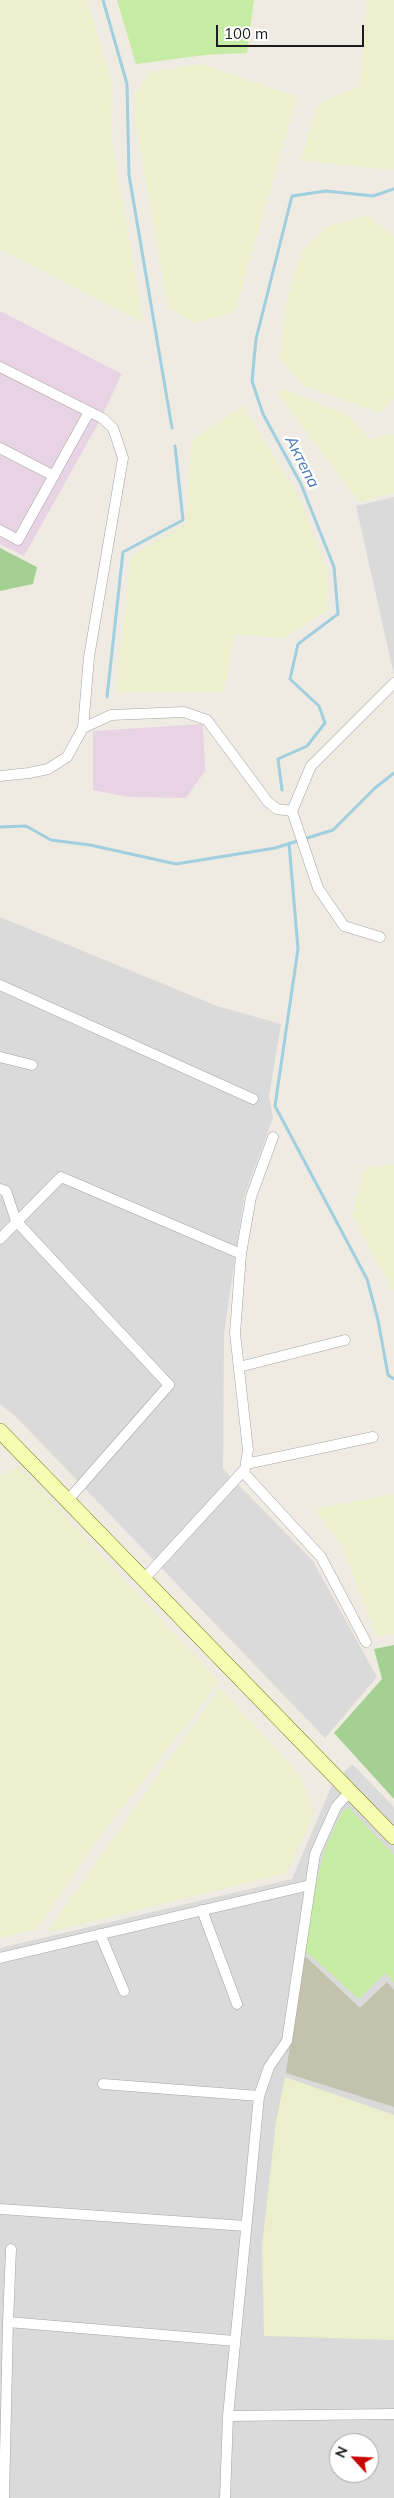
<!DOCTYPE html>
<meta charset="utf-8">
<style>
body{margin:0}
#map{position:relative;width:394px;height:2498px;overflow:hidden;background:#efebe2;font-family:Mulish,sans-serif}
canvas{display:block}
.north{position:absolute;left:329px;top:2433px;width:50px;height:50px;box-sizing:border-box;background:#fff;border:1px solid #a5a5a5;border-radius:50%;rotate:295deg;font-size:14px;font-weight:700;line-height:20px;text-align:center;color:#1d1d1d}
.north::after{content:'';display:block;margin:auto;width:18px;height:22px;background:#c90400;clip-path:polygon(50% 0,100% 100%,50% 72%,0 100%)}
.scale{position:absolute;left:216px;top:25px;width:148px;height:22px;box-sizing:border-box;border:2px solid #1d1d1d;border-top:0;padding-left:6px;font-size:15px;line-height:18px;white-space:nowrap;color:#1d1d1d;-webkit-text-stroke:4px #fff;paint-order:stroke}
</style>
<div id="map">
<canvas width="394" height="2498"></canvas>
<div class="north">N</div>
<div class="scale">100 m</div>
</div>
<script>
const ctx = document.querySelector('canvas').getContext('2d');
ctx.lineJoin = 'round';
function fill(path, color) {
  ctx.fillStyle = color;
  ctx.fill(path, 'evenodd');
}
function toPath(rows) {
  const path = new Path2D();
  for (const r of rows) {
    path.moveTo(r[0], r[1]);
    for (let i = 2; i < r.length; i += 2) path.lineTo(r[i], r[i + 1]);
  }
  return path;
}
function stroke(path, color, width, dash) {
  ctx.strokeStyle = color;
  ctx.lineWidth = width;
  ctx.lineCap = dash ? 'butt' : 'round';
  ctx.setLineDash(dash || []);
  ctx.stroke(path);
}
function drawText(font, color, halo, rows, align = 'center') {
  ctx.font = font + ' Mulish,sans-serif';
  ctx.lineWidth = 5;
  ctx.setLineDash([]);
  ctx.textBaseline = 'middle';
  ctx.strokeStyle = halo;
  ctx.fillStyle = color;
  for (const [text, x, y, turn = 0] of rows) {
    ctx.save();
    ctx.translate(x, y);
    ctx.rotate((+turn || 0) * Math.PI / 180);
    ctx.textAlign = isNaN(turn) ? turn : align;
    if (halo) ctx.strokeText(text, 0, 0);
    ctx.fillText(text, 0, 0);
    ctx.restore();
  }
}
const residential = toPath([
 [394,497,394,675,356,506],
 [0,917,217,1006,281,1024,269,1096,273,1118,244,1197,224,1334,223,1469,313,1561,377,1677,325,1738,17,1418,0,1404],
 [352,1764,394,1807,394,2498,0,2498,0,1948,292,1879,332,1785],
 [339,2443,369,2443,369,2473,339,2473]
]);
const industrial = toPath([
 [0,311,122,374,99,422,24,556,0,544],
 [203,724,205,771,186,798,128,797,93,790,93,731]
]);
const construction = toPath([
 [303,1954,360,2008,387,1982,394,1990,394,2107,286,2073]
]);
const farmland = toPath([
 [0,0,87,0,111,81,112,142,143,322,0,249],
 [367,0,394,0,394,170,301,160,318,104,360,86],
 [201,64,297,97,235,312,194,323,168,307,135,118,135,94,151,72],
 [368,215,394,237,394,399,379,413,303,385,280,358,286,302,302,252,328,226],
 [282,388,349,416,371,440,384,435,394,435,394,493,359,502,279,395],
 [243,406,298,495,327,570,327,610,283,638,235,634,224,692,116,692,131,556,186,524,191,441],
 [394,1165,394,1292,352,1216,365,1167],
 [19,1466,219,1682,95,1843,37,1929,0,1938,0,1477],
 [394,1494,394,1634,377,1637,342,1546,315,1509],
 [220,1688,299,1774,314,1812,287,1873,47,1932],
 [285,2077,394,2115,394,2340,264,2336,262,2245,276,2122]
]);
const grass = toPath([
 [117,0,254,0,247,53,205,55,136,64],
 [348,1807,394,1855,394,1983,385,1973,359,1999,302,1948,324,1851,340,1815]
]);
const forest = toPath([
 [0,548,37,567,33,584,0,591],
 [394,1645,394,1799,334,1733,382,1679,374,1649]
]);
const stream = toPath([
 [103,0,127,84,129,175,172,428],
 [107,697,123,552,183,520,175,446],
 [282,790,278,759,307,746,325,723,319,706,290,679,298,644,338,614,334,567,301,484,263,414,252,381,256,339,292,196,326,191,373,196,394,189],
 [0,827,26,826,51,840,90,845,176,864,275,848,333,830,375,788,394,773],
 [289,843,298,949,275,1106,367,1279,378,1320,388,1375,394,1379]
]);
const street = toPath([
 [0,367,102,418,113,428,123,458,89,657,83,728,67,757,48,769,29,773,0,776],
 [0,448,54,476],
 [0,530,18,540,89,412],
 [83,728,111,715,184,712,207,720,268,802,277,809,292,811],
 [380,937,344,926,318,888,292,811,311,766,394,683],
 [0,985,253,1099],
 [0,1057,32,1065],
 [0,1189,6,1191,16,1221,169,1385,68,1500],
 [0,1239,61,1177,241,1254],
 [239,1367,345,1340],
 [246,1464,373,1437],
 [243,1472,321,1557,366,1642],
 [144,1579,245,1469,248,1450,235,1333,241,1254,251,1197,273,1137],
 [202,1910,237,2004],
 [100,1934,124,1991],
 [0,1958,310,1885],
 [103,2084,259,2096],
 [0,2209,246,2226],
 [8,2322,11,2249],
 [228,2416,394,2414],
 [4,2498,8,2322,235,2341],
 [225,2498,228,2416,259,2096,269,2067,287,2041,315,1854,336,1807,351,1790]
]);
const secondary = toPath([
 [0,1431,394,1837]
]);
const waterNames = [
 ["Актепа",302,462,63]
];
fill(residential, '#dbdada');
fill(industrial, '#e8d3e4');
fill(construction, '#c3c3ad');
fill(farmland, '#ebefcc');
fill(grass, '#c6eca4');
fill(forest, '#a5d094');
stroke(stream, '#a0cfdf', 3);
stroke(street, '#a4a4a4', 11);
stroke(secondary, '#687700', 16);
stroke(street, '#fff', 10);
stroke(secondary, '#f7fcb2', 15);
drawText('italic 16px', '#4579b1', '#fff', waterNames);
</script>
